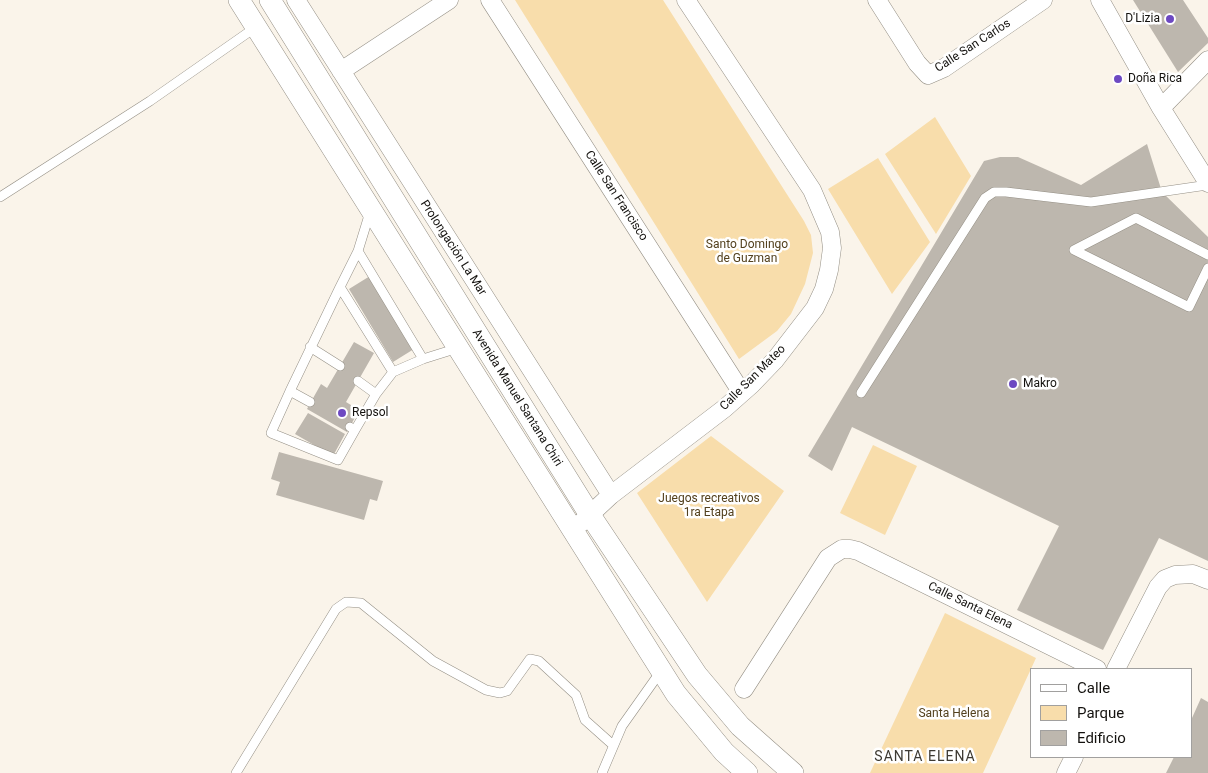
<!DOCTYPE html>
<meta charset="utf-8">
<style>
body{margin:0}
#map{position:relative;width:1208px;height:773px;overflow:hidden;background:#faf4ea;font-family:Roboto,sans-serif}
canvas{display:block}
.legend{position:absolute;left:1030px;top:668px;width:162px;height:90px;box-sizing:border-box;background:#fff;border:1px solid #a1a09f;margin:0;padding:6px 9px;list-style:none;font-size:15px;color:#14120f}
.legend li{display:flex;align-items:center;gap:10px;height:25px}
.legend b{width:25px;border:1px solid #a1a09f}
</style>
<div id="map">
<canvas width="1208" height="773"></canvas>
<ul class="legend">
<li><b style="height:6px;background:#fff"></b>Calle</li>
<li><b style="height:14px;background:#f8ddab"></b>Parque</li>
<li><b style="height:14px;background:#bdb7ae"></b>Edificio</li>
</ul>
</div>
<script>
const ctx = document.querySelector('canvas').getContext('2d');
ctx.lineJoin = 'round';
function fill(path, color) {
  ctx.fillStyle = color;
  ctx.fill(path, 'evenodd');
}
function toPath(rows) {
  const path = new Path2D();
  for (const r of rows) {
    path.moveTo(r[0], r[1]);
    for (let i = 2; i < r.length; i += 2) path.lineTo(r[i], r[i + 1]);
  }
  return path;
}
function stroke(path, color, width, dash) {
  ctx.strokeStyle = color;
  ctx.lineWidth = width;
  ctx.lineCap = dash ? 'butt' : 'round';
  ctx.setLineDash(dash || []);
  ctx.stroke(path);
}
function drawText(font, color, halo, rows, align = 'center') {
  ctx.font = font + ' Roboto,sans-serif';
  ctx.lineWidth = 5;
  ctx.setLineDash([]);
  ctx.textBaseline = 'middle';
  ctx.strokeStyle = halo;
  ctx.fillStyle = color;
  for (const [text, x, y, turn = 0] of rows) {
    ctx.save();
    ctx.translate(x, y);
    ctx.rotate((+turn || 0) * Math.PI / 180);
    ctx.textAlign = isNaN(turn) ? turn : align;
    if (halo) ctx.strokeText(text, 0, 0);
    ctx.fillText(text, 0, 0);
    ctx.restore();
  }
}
const green = toPath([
 [515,0,663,0,804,221,811,235,813,253,805,284,791,314,777,331,739,359],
 [935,117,971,176,936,234,885,154],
 [878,158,930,242,892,294,828,189],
 [711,436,784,491,707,602,637,493],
 [873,445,917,466,885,535,840,513],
 [945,613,1036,658,983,773,870,773]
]);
const building = toPath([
 [1133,0,1183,0,1208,38,1208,43,1178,72],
 [1147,144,1162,192,1208,237,1208,561,1159,538,1103,650,1017,610,1059,526,852,427,832,471,808,456,984,161,1000,157,1018,157,1081,185],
 [370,276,414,349,393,362,349,289],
 [354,342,374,353,346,402,359,410,347,432,307,409,321,384,327,388],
 [308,413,345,434,333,456,295,434],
 [279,452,383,481,377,501,370,499,364,520,276,495,280,482,271,479],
 [1201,698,1208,702,1208,773,1166,773,1174,757,1192,757,1192,718]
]);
const service = toPath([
 [0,197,150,101,256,27],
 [370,212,358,251,423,359,458,348],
 [358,251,340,287,393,372,423,359],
 [1208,255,1136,218,1074,250,1189,307,1208,268],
 [310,347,340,366],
 [358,381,376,394],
 [290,391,271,433,338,460,355,430],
 [861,393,985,198,994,192,1006,192,1091,202,1208,185],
 [310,402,290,391,340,287],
 [350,427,355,430,376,394,393,372],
 [236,773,336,609,346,602,361,603,433,661,486,690,500,693,507,691,530,659,539,661,576,695,585,720,613,745],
 [602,773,622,726,661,671]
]);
const minor = toPath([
 [296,0,611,495],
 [490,0,742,393],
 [877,0,917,63,928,75,944,68,1043,0],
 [1100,0,1161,108,1208,183],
 [341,71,449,0],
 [1161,108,1208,60],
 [581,523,611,495,725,408,751,385,775,360,815,308,824,289,829,270,832,248,830,232,812,190,686,0],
 [1116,669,1158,587,1165,579,1175,575,1193,574,1208,580],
 [744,689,828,558,842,549,850,549,858,551,1097,669],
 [1066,773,1074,757]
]);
const tertiary = toPath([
 [239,0,676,694,724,752,747,773],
 [270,0,590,515,697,675,740,726,793,773]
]);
const markers = [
 [1170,19,5,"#6d49c2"],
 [1118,79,5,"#6d49c2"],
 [1013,384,5,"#6d49c2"],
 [342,413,5,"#6d49c2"]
];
const poiNames = [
 ["D'Lizia",1160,19,"right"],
 ["Doña Rica",1128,79],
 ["Makro",1023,384],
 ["Repsol",352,413]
];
const streetNames = [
 ["Calle San Carlos",973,46,-33],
 ["Calle San Francisco",616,196,57],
 ["Prolongación La Mar",453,248,57],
 ["Calle San Mateo",753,378,-45],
 ["Avenida Manuel Santana Chiri",517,398,58],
 ["Calle Santa Elena",970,606,26]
];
const parkNames = [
 ["Santo Domingo",747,245],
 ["de Guzman",747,259],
 ["Juegos recreativos",709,499],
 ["1ra Etapa",709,513],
 ["Santa Helena",954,714]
];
const neighbourhoodNames = [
 ["SANTA ELENA",925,757]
];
fill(green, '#f8ddab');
fill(building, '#bdb7ae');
stroke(service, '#948f85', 10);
stroke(minor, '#948f85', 19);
stroke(tertiary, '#948f85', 22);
stroke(service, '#fff', 9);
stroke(minor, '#fff', 18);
stroke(tertiary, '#fff', 21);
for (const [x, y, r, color] of markers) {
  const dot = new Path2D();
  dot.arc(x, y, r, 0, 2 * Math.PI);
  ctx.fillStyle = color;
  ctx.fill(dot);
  stroke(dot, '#fff', 2);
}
drawText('12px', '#14120f', '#fff', poiNames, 'left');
drawText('12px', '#14120f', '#fff', streetNames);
drawText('12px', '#53411e', '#fff', parkNames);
ctx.letterSpacing = '1px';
drawText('14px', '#3e3a32', '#fff', neighbourhoodNames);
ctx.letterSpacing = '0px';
</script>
